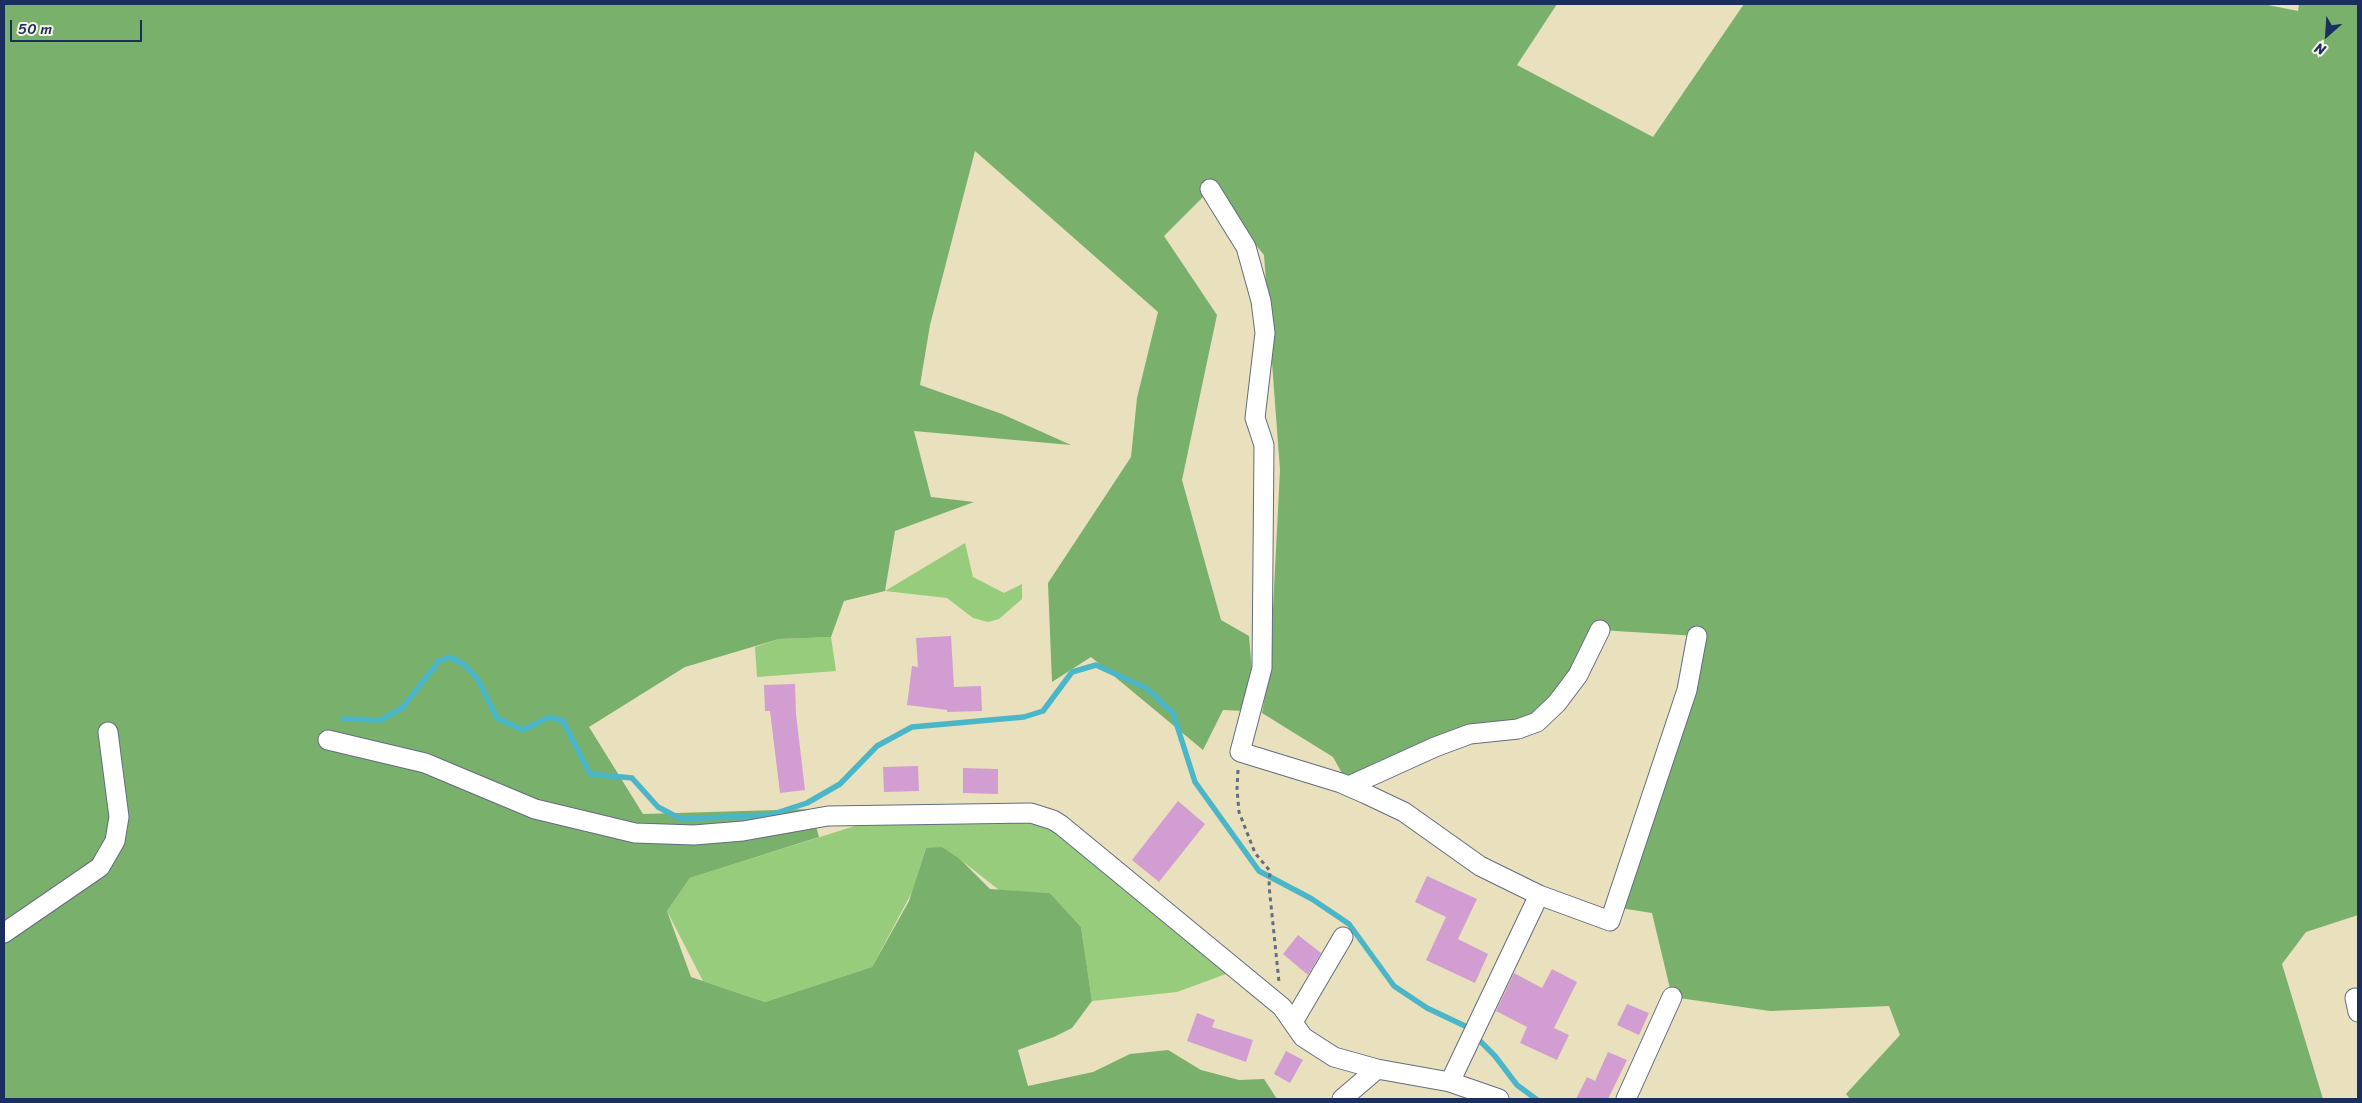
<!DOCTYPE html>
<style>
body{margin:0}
#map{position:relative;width:2362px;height:1103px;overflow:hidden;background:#e9e0bd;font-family:Sriracha,sans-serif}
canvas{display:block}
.frame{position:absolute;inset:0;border:5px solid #1b2f5e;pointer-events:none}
.north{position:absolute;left:2302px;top:10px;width:50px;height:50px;-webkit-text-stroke:4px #f7f3e8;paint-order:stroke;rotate:206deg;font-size:14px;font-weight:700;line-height:20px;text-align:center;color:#1b2f5e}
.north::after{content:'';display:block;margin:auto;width:18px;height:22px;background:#1b2f5e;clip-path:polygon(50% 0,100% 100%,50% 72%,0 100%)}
.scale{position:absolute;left:10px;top:20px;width:132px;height:22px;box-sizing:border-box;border:2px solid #1b2f5e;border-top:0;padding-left:6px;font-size:15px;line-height:18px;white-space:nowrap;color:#1b2f5e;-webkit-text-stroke:4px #f7f3e8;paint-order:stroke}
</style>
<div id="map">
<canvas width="2362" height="1103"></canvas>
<div class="frame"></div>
<div class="north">N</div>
<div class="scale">50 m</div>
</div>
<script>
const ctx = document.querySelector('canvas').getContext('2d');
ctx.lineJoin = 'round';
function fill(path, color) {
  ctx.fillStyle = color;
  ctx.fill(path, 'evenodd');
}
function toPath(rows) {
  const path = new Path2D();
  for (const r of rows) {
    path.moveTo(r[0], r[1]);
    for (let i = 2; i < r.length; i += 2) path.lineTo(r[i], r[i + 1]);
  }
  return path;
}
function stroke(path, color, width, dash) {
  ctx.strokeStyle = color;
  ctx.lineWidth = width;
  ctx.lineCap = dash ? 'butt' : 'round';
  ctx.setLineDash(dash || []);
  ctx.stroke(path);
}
const green = toPath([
 [965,543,973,577,1004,593,1022,584,1022,599,999,619,988,622,973,618,947,598,885,591],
 [831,637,836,671,757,677,755,647,779,639],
 [1031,813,1237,970,1177,992,1092,1001,1081,927,1050,893,999,890,961,860,926,848,912,892,872,967,765,1002,703,981,667,911,690,878,858,825]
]);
const forest = toPath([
 [4,4,1557,4,1517,65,1653,137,1744,4,2263,4,2298,11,2299,4,2358,4,2358,915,2306,932,2282,964,2323,1099,1850,1099,1846,1094,1900,1035,1889,1006,1770,1011,1672,997,1652,913,1614,907,1697,636,1600,630,1551,709,1349,786,1333,757,1262,713,1270,669,1280,470,1264,255,1210,190,1164,236,1217,315,1182,480,1221,620,1249,636,1252,671,1244,711,1223,710,1203,750,1091,657,1052,682,1048,583,1131,457,1137,398,1158,312,975,151,930,325,920,385,1002,414,1071,445,914,431,931,497,974,502,895,531,885,591,844,601,831,637,779,639,685,667,589,727,643,814,811,809,819,837,690,878,667,911,691,977,765,1002,872,967,909,901,926,848,942,847,961,860,990,889,1050,893,1081,927,1092,1001,1072,1028,1054,1037,1018,1050,1028,1086,1093,1072,1130,1054,1168,1050,1201,1070,1239,1080,1264,1079,1277,1099,4,1099]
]);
const stream = toPath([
 [343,719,381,720,402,708,439,661,450,657,465,665,478,680,497,718,523,730,549,717,563,721,590,774,632,778,658,807,681,819,770,815,807,803,840,784,877,746,912,727,1024,717,1043,711,1072,672,1096,665,1146,688,1173,713,1195,782,1259,871,1312,899,1349,924,1394,986,1427,1008,1465,1026,1495,1056,1517,1085,1536,1099]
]);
const building = toPath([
 [951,636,954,687,981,686,982,711,947,712,947,710,907,705,912,666,918,667,916,638],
 [795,684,796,714,805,790,780,793,770,711,765,711,764,685],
 [918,766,919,791,884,792,883,767],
 [963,768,998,769,998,794,963,793],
 [1178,801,1205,824,1159,882,1132,860],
 [1427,876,1477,899,1458,939,1488,954,1475,983,1426,960,1446,917,1415,902],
 [1298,935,1321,953,1308,975,1283,954],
 [1552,969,1577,982,1554,1028,1569,1035,1557,1060,1520,1043,1527,1027,1496,1011,1514,973,1542,988],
 [1627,1004,1649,1013,1639,1035,1617,1025],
 [1197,1013,1215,1020,1212,1027,1253,1040,1246,1062,1187,1041],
 [1286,1051,1303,1060,1290,1083,1274,1074],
 [1608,1052,1627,1060,1608,1099,1576,1099,1587,1077,1595,1081]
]);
const path = toPath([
 [1238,770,1237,789,1239,812,1255,853,1270,871,1269,886,1279,982]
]);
const street = toPath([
 [1210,189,1246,247,1261,301,1265,333,1255,418,1264,445,1262,668,1240,752,1341,783,1366,794,1404,812,1480,866,1539,895,1610,921,1687,690,1697,636],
 [328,740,425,763,535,809,635,833,694,835,743,831,828,816,1031,813,1053,820,1061,825,1282,1007,1303,1037,1334,1057,1377,1069,1450,1082,1499,1099],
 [1349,786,1435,747,1470,734,1518,729,1537,722,1557,703,1578,675,1600,630],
 [4,933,100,867,115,841,119,817,108,732],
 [2355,998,2358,1012],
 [1293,1022,1343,937],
 [1450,1082,1539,895],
 [1342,1099,1377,1069],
 [1626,1099,1672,997]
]);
fill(green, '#97cc7d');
fill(forest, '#79b06c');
stroke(stream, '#4bb6c8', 5.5);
fill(building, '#d29ed1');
stroke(street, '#636d7f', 21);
stroke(path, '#636d7f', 3, [4, 4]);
stroke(street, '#fff', 19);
</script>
